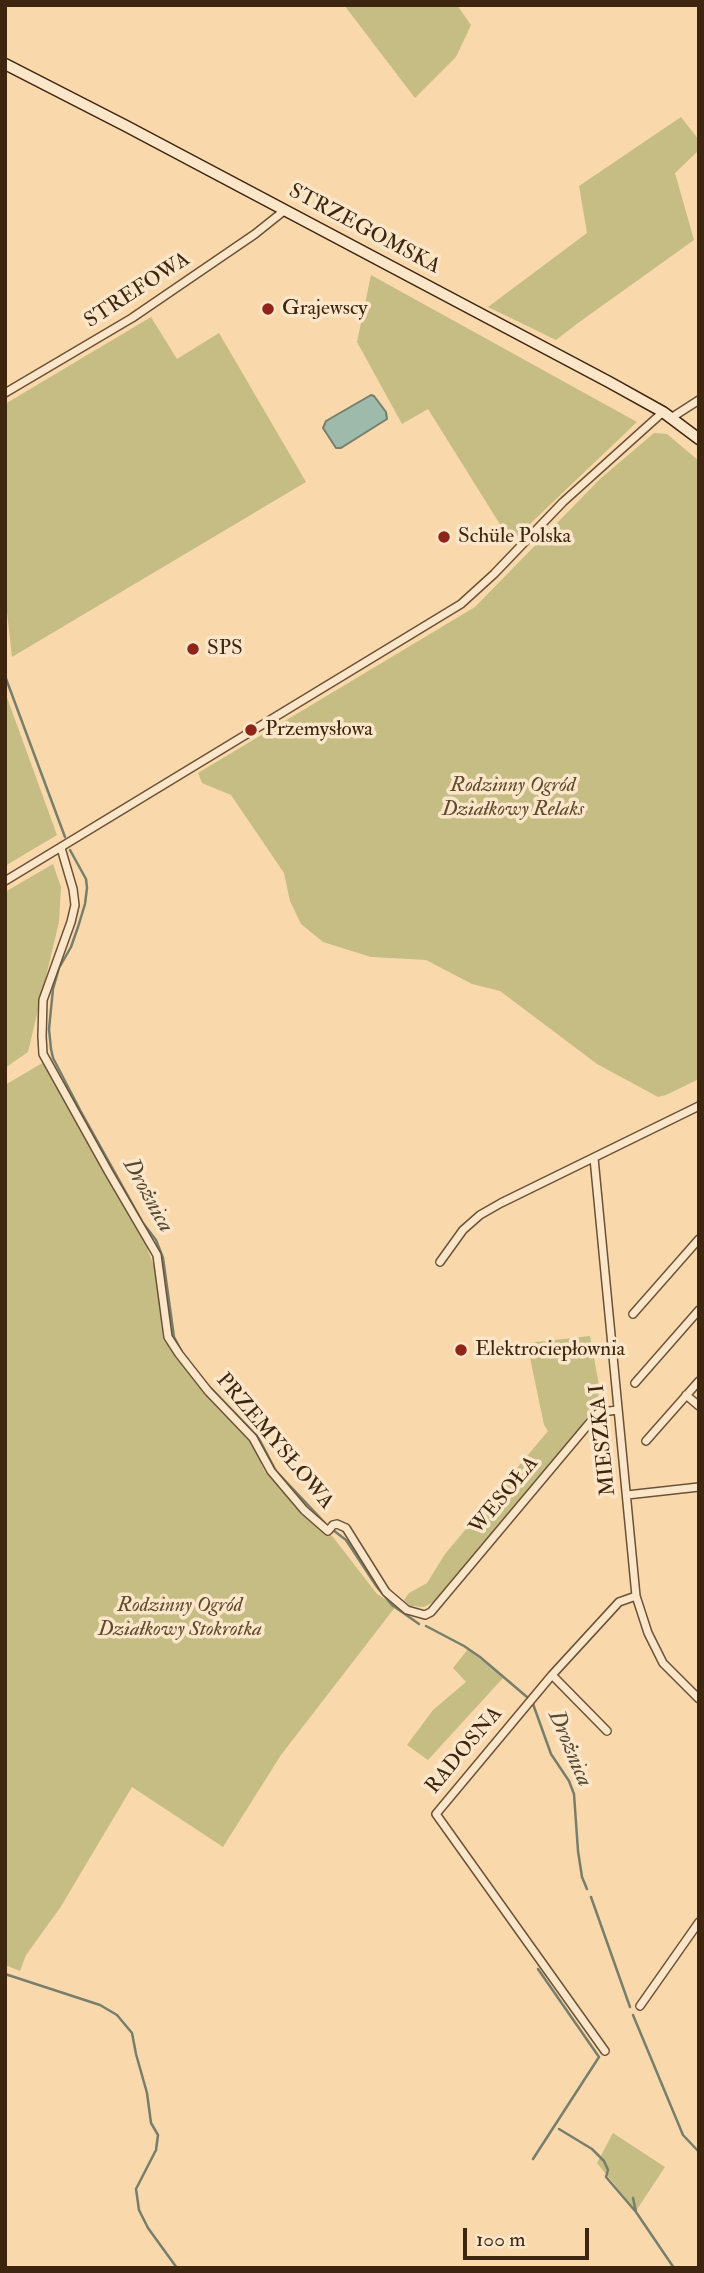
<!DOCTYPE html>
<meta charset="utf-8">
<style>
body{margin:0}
#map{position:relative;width:704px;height:2273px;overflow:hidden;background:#f9d9ac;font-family:"IM FELL Double Pica",serif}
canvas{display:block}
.frame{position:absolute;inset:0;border:7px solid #3d250f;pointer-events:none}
.scale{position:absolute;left:463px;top:2228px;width:126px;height:32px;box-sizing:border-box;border:4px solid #3d250f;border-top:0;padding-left:9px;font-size:21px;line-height:24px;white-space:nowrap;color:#3d250f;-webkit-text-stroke:5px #fbe6c9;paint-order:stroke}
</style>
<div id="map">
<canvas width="704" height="2273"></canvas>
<div class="frame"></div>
<div class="scale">100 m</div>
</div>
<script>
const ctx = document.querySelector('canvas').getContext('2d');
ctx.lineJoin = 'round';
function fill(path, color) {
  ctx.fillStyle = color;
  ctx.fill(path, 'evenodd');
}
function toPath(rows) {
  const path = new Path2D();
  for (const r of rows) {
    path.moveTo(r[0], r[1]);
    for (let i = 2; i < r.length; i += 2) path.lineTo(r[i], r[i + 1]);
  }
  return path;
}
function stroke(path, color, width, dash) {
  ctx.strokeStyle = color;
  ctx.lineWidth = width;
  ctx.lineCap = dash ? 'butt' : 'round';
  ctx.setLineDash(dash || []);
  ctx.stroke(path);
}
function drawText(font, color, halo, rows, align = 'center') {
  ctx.font = font + ' "IM FELL Double Pica",serif';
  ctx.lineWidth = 7;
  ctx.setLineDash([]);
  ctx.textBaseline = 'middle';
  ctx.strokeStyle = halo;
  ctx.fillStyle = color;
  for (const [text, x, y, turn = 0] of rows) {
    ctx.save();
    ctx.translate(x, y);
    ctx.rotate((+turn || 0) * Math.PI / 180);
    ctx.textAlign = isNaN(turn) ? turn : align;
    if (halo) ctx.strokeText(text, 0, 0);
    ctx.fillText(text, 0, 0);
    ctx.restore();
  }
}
const green = toPath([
 [344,5,457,5,471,25,456,57,415,98],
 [681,117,699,140,699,150,675,173,694,240,578,323,556,340,488,307,587,233,579,186],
 [371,275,637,422,511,542,428,409,402,424,357,342],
 [151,317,177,359,219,333,306,482,12,657,5,595,5,404],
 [654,433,667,434,699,461,699,1079,666,1095,658,1097,597,1064,500,991,472,984,426,960,371,957,323,942,301,924,290,901,284,873,231,795,202,783,198,773,475,607,600,479],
 [5,692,57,835,5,866],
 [53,864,61,887,59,922,28,1052,5,1068,5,892],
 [44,1062,143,1238,156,1271,163,1339,210,1398,252,1444,265,1472,321,1529,333,1537,377,1594,396,1606,281,1755,223,1847,132,1787,60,1908,26,1955,20,1971,5,1965,5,1085],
 [590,1336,599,1385,598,1399,573,1440,437,1600,424,1607,410,1606,404,1600,409,1593,427,1583,445,1554,548,1431,544,1425,527,1343],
 [468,1649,503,1678,428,1760,407,1745,433,1710,466,1682,453,1668],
 [613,2133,665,2167,636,2211,597,2163]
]);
const water = toPath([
 [371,395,374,396,386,412,387,419,341,448,336,448,323,428,326,421,371,395]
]);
const stream = toPath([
 [5,676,65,837],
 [70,850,86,879,87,888,85,904,78,927,71,947,59,968,53,989,49,1029,51,1049,53,1058,80,1110,143,1223,156,1240,163,1258,174,1337,184,1356],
 [206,1383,258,1437,276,1471,325,1523],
 [333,1530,346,1540,377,1587,392,1605,419,1624],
 [426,1626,464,1646,480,1657,527,1697],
 [533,1704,551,1754,569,1781,574,1794,578,1851,582,1877,587,1889],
 [591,1897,630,2007],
 [5,1974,100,2005,117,2015,132,2033,136,2054,147,2093,151,2123,158,2135,156,2150,136,2189,139,2210,148,2228,177,2268],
 [633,2015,683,2135,699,2152],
 [559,2129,592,2149,604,2161,608,2170,606,2177,636,2212],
 [533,2159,599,2057,538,1969],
 [633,2198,636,2212,674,2268]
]);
const street = toPath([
 [5,393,132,318,255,234,285,210],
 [671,418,699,400],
 [61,848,73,889,75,905,71,922,43,1000,42,1036,43,1054,108,1171,157,1255,168,1337,179,1354,208,1391,253,1438,271,1471,304,1510,328,1531,333,1525,337,1524,346,1528,386,1592,407,1610,425,1615,431,1612,597,1414,601,1412,618,1410],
 [5,881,461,604,494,574,563,502,663,412],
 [594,1158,636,1596,648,1633,663,1663,699,1699],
 [440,1262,463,1230,480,1215,501,1203,699,1106],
 [633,1314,699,1239],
 [635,1383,699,1310],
 [686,1395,699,1406],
 [646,1441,699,1381],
 [627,1495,699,1487],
 [552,1675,607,1731],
 [640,2006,699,1922],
 [605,2051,436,1814,552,1675,619,1602,636,1596]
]);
const secondary = toPath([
 [5,64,126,126,609,382,663,412,699,439]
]);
const markers = [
 [268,309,7,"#8f2418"],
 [444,537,7,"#8f2418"],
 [193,649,7,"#8f2418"],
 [251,730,7,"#8f2418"],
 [461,1350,7,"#8f2418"]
];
const streetNames = [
 ["STRZEGOMSKA",364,230,28],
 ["STREFOWA",138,291,-33],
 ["MIESZKA I",604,1440,-96],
 ["PRZEMYSŁOWA",274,1442,50],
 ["WESOŁA",505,1496,-50],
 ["RADOSNA",465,1751,-50]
];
const poiNames = [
 ["Grajewscy",282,309],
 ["Schüle Polska",458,537],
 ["SPS",207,649],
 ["Przemysłowa",265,730],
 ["Elektrociepłownia",475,1350]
];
const parkNames = [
 ["Rodzinny Ogród",513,786],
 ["Działkowy Relaks",513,810],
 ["Rodzinny Ogród",180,1606],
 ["Działkowy Stokrotka",180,1630]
];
const waterNames = [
 ["Drożnica",147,1196,61],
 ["Drożnica",569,1749,67]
];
fill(green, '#c5bd84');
fill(water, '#9ebaaa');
stroke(water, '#777e6c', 2);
stroke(stream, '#777e6c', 2.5);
stroke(street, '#6c5236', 10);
stroke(secondary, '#3d250f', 13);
stroke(street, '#fbe6c9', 7);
stroke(secondary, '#fbe6c9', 10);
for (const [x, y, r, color] of markers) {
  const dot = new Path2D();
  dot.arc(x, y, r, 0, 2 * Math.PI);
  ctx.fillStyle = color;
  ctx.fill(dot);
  stroke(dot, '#fbe6c9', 2.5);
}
drawText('21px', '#3d250f', '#fbe6c9', streetNames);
drawText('21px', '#3d250f', '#fbe6c9', poiNames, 'left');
drawText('italic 21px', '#5f4b2c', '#fbe6c9', parkNames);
drawText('italic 23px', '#554a36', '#fbe6c9', waterNames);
</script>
